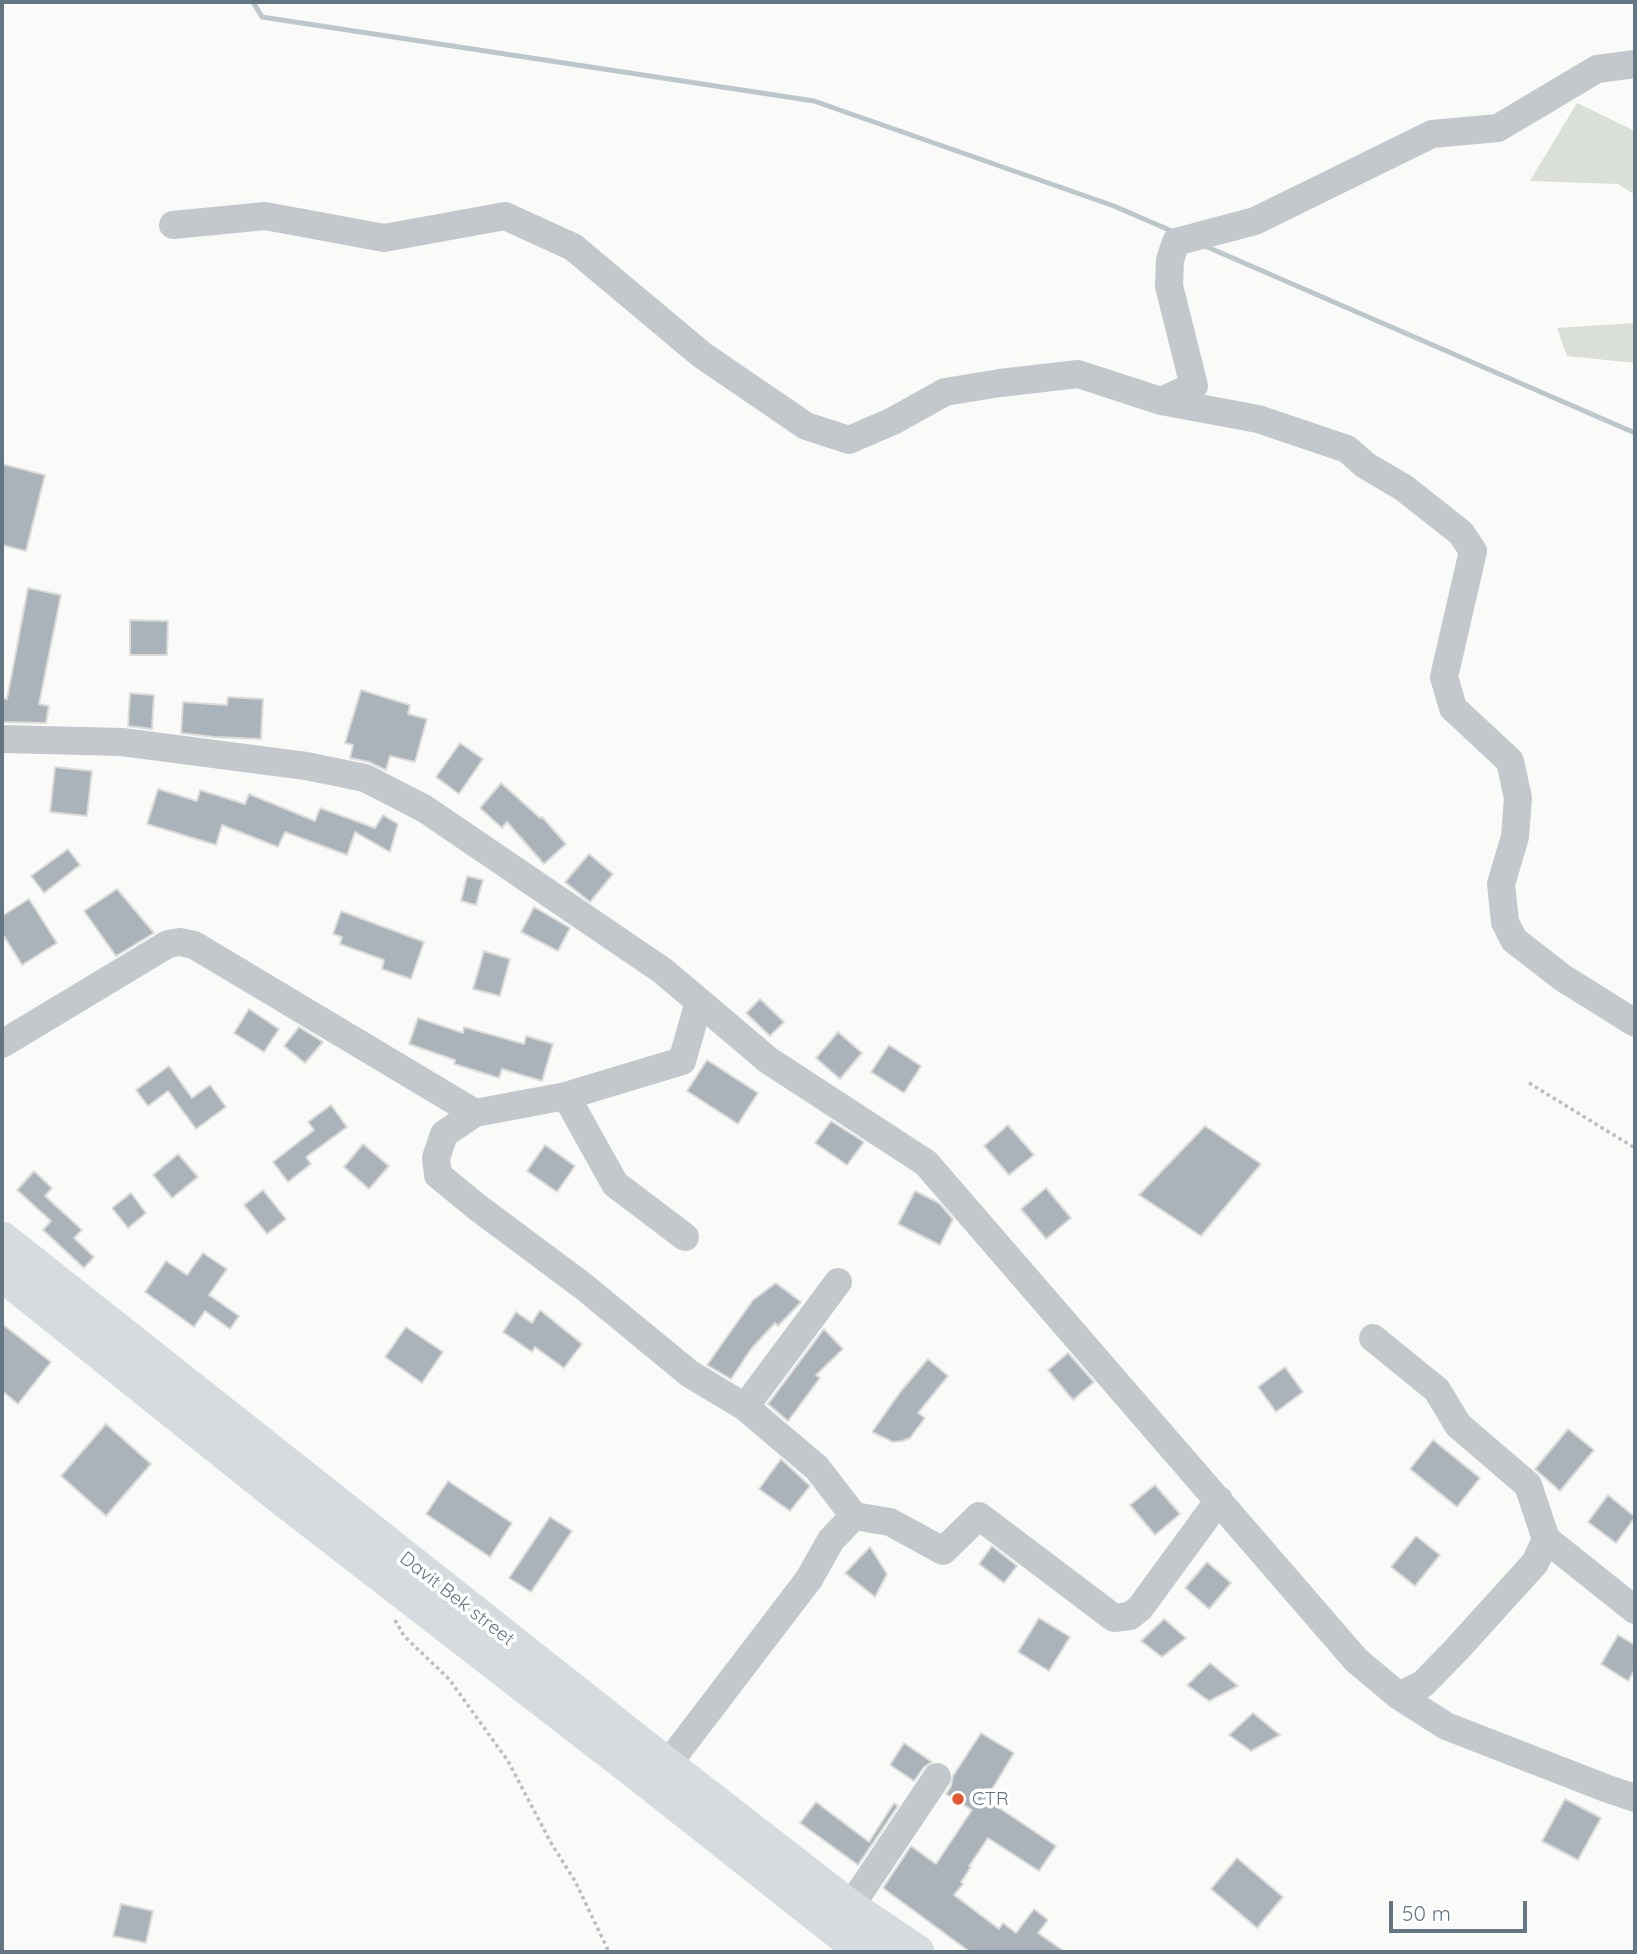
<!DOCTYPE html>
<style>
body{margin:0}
#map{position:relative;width:1637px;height:1954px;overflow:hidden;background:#fafaf8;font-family:Quicksand,sans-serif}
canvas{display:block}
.frame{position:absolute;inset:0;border:4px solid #657683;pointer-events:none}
.scale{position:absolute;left:1389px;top:1901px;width:138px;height:32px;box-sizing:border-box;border:4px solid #657683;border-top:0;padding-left:9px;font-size:21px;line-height:24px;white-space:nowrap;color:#657683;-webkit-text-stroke:5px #fff;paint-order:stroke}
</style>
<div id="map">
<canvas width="1637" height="1954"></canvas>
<div class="frame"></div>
<div class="scale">50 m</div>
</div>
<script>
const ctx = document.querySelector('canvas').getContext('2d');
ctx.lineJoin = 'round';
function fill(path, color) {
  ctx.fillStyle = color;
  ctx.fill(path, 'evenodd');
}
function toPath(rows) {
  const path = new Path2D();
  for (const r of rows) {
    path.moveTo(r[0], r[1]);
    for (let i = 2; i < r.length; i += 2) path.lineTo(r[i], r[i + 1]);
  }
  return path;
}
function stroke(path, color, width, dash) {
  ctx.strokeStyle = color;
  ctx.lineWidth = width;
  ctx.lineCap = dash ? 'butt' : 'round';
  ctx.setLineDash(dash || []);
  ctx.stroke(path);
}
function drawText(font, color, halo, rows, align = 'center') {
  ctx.font = font + ' Quicksand,sans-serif';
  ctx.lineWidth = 7;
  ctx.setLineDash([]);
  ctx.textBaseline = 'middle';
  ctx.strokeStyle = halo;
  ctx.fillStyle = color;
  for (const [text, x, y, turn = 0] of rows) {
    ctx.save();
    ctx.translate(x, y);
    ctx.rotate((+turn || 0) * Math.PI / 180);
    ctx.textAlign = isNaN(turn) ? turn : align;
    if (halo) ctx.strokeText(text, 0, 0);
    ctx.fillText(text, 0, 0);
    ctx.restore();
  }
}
const green = toPath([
 [1577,103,1635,131,1635,195,1618,184,1530,181],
 [1635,323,1635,363,1567,356,1557,328]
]);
const stream = toPath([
 [253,2,262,17,814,101,1114,206,1174,232],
 [1205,246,1635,433]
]);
const building = toPath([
 [2,464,45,475,26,551,2,545,2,464],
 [28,588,61,595,39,704,49,706,46,723,2,722,2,698,7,699,28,588],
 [130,620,168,621,167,655,130,655,130,620],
 [361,690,410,705,408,714,427,719,415,762,390,756,386,770,369,762,350,758,353,745,345,743,361,690],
 [130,693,154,695,152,729,128,726,130,693],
 [228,697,263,699,261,739,214,737,181,733,183,702,227,705,228,697],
 [460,743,483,759,459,794,436,777,460,743],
 [55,767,92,771,87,816,50,812,55,767],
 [501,783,540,818,542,817,566,844,544,864,507,822,502,828,480,808,501,783],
 [158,789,197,801,200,790,245,804,249,794,315,821,320,808,375,828,383,815,398,824,390,852,355,832,347,855,285,832,278,847,222,825,216,845,147,824,158,789],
 [68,849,80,865,44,893,31,876,68,849],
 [589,854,613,874,590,902,565,882,589,854],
 [467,876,483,880,476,905,461,901,467,876],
 [117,889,154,933,116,956,84,911,117,889],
 [29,899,57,943,22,965,2,933,2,916,29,899],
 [534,907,570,928,558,951,521,932,534,907],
 [341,911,424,942,411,979,382,969,384,960,340,944,342,937,333,934,341,911],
 [484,951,510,959,500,996,473,989,484,951],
 [760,999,784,1022,770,1036,746,1013,760,999],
 [249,1009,279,1029,264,1052,234,1033,249,1009],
 [418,1018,463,1033,464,1027,524,1044,526,1036,553,1044,542,1081,502,1069,499,1078,454,1064,455,1060,409,1044,418,1018],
 [299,1027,323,1042,305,1063,284,1046,299,1027],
 [838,1032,862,1053,840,1079,816,1058,838,1032],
 [889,1045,921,1066,904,1093,871,1072,889,1045],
 [707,1060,758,1093,738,1124,687,1091,707,1060],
 [169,1066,192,1098,210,1085,226,1107,196,1129,168,1091,148,1106,136,1090,169,1066],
 [331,1105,347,1127,306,1157,311,1164,288,1182,273,1162,314,1130,308,1122,331,1105],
 [831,1121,864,1142,847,1165,815,1143,831,1121],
 [1008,1125,1034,1155,1009,1175,984,1146,1008,1125],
 [1205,1126,1261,1164,1201,1236,1139,1195,1205,1126],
 [363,1144,389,1166,369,1189,344,1167,363,1144],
 [545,1145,575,1166,557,1192,527,1171,545,1145],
 [178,1154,198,1177,172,1198,153,1175,178,1154],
 [34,1171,52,1188,45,1196,82,1230,74,1238,94,1257,84,1268,43,1230,51,1221,17,1190,34,1171],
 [1046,1188,1071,1218,1046,1239,1021,1209,1046,1188],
 [263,1190,286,1219,267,1234,244,1205,263,1190],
 [915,1191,939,1203,953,1219,940,1245,898,1224,915,1191],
 [131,1193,146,1213,128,1228,112,1208,131,1193],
 [203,1253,227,1269,209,1295,239,1316,230,1329,205,1311,194,1327,145,1292,166,1261,187,1275,203,1253],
 [776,1283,801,1302,778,1326,775,1323,751,1349,731,1379,707,1365,753,1300,776,1283],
 [540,1310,582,1344,564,1368,535,1347,532,1352,503,1332,516,1312,532,1323,540,1310],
 [2,1324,51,1362,18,1404,2,1391,2,1324],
 [406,1327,443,1352,422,1383,385,1357,406,1327],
 [824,1329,843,1349,816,1375,820,1378,788,1421,768,1404,824,1329],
 [1068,1353,1094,1382,1073,1400,1048,1370,1068,1353],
 [928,1359,948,1376,918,1413,925,1418,910,1438,902,1441,893,1442,872,1432,901,1391,928,1359],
 [1285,1367,1303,1392,1276,1412,1258,1387,1285,1367],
 [106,1424,151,1464,106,1516,61,1476,106,1424],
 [1568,1429,1594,1450,1560,1491,1535,1469,1568,1429],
 [1433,1440,1480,1478,1457,1507,1410,1469,1433,1440],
 [781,1459,810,1486,790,1511,759,1489,781,1459],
 [448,1481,512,1523,490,1557,426,1514,448,1481],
 [1155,1485,1180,1514,1155,1535,1130,1505,1155,1485],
 [1608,1495,1635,1517,1616,1543,1588,1522,1608,1495],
 [550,1517,572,1531,531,1592,509,1578,550,1517],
 [1416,1536,1440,1555,1415,1586,1391,1567,1416,1536],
 [992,1546,1017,1566,1004,1583,979,1564,992,1546],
 [870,1547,887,1574,875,1597,845,1573,870,1547],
 [1207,1562,1231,1583,1209,1609,1185,1588,1207,1562],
 [1039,1618,1070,1637,1049,1671,1018,1652,1039,1618],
 [1164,1619,1186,1638,1162,1657,1141,1641,1164,1619],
 [1618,1635,1635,1645,1635,1669,1628,1681,1601,1664,1618,1635],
 [1210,1663,1238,1686,1209,1701,1187,1685,1210,1663],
 [1253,1713,1280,1735,1251,1751,1229,1735,1253,1713],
 [981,1733,1014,1753,986,1799,1056,1846,1039,1871,988,1838,969,1866,971,1867,961,1882,963,1884,954,1895,999,1929,1003,1923,1016,1933,1034,1909,1048,1920,1038,1933,1065,1952,970,1952,883,1888,911,1846,936,1864,972,1810,946,1794,951,1786,953,1776,981,1733],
 [904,1743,932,1762,924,1767,914,1781,890,1765,904,1743],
 [1565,1799,1601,1818,1578,1860,1542,1841,1565,1799],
 [816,1802,869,1842,894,1803,898,1806,858,1865,800,1823,816,1802],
 [1237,1858,1283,1897,1257,1928,1211,1889,1237,1858],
 [121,1904,153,1911,146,1943,113,1936,121,1904]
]);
const path = toPath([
 [1529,1083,1635,1148],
 [395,1620,404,1636,449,1679,508,1761,551,1843,575,1881,609,1952]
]);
const minor = toPath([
 [173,225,265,216,384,238,505,216,573,247,702,355,806,426,849,440,893,421,945,392,1000,383,1078,374,1161,401,1194,386,1169,286,1170,260,1176,242,1255,221,1432,134,1498,128,1597,69,1635,64],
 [1161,401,1258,419,1347,449,1365,465,1404,488,1461,533,1473,551,1444,677,1453,708,1510,761,1518,798,1515,837,1501,884,1505,922,1514,940,1563,978,1635,1023],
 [2,739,122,742,306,766,365,778,425,809,663,971,768,1060,926,1163,1356,1660,1399,1696,1446,1726,1608,1789,1635,1798],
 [2,1044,168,944,180,942,194,945,475,1113,566,1096,682,1061,699,1002],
 [566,1096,615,1184,685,1237],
 [475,1113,444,1134,436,1158,438,1175,477,1207,583,1286,690,1374,745,1407],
 [838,1282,745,1407,817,1468,854,1516],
 [1373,1338,1437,1390,1458,1425,1528,1485,1546,1539,1535,1563,1457,1649,1423,1684,1399,1696],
 [1546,1539,1635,1610],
 [667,1765,809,1579,831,1540,854,1516,890,1522,943,1551,979,1516,1114,1618,1130,1616,1140,1608,1219,1500],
 [850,1907,937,1777]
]);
const major = toPath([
 [2,1239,667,1765,850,1907,917,1952],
 [2,1274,282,1498,645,1779,864,1952]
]);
const markers = [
 [958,1799,7,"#e4572e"]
];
const streetNames = [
 ["Davit Bek street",457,1599,38]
];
const poiNames = [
 ["CTR",972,1799]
];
fill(green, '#dadfd7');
stroke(stream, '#bbc7cb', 5);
fill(building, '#aab3b9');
stroke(building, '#dcdcda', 2);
stroke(path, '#bbbfc2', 3.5, [3.5, 3.5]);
stroke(minor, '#c3c8cc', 28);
stroke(major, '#d6dbdf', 35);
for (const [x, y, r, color] of markers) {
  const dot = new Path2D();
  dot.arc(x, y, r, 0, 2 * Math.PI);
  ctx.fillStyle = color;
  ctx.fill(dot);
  stroke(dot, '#fff', 2.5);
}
drawText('19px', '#657683', '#fff', streetNames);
drawText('19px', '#657683', '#fff', poiNames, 'left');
</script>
